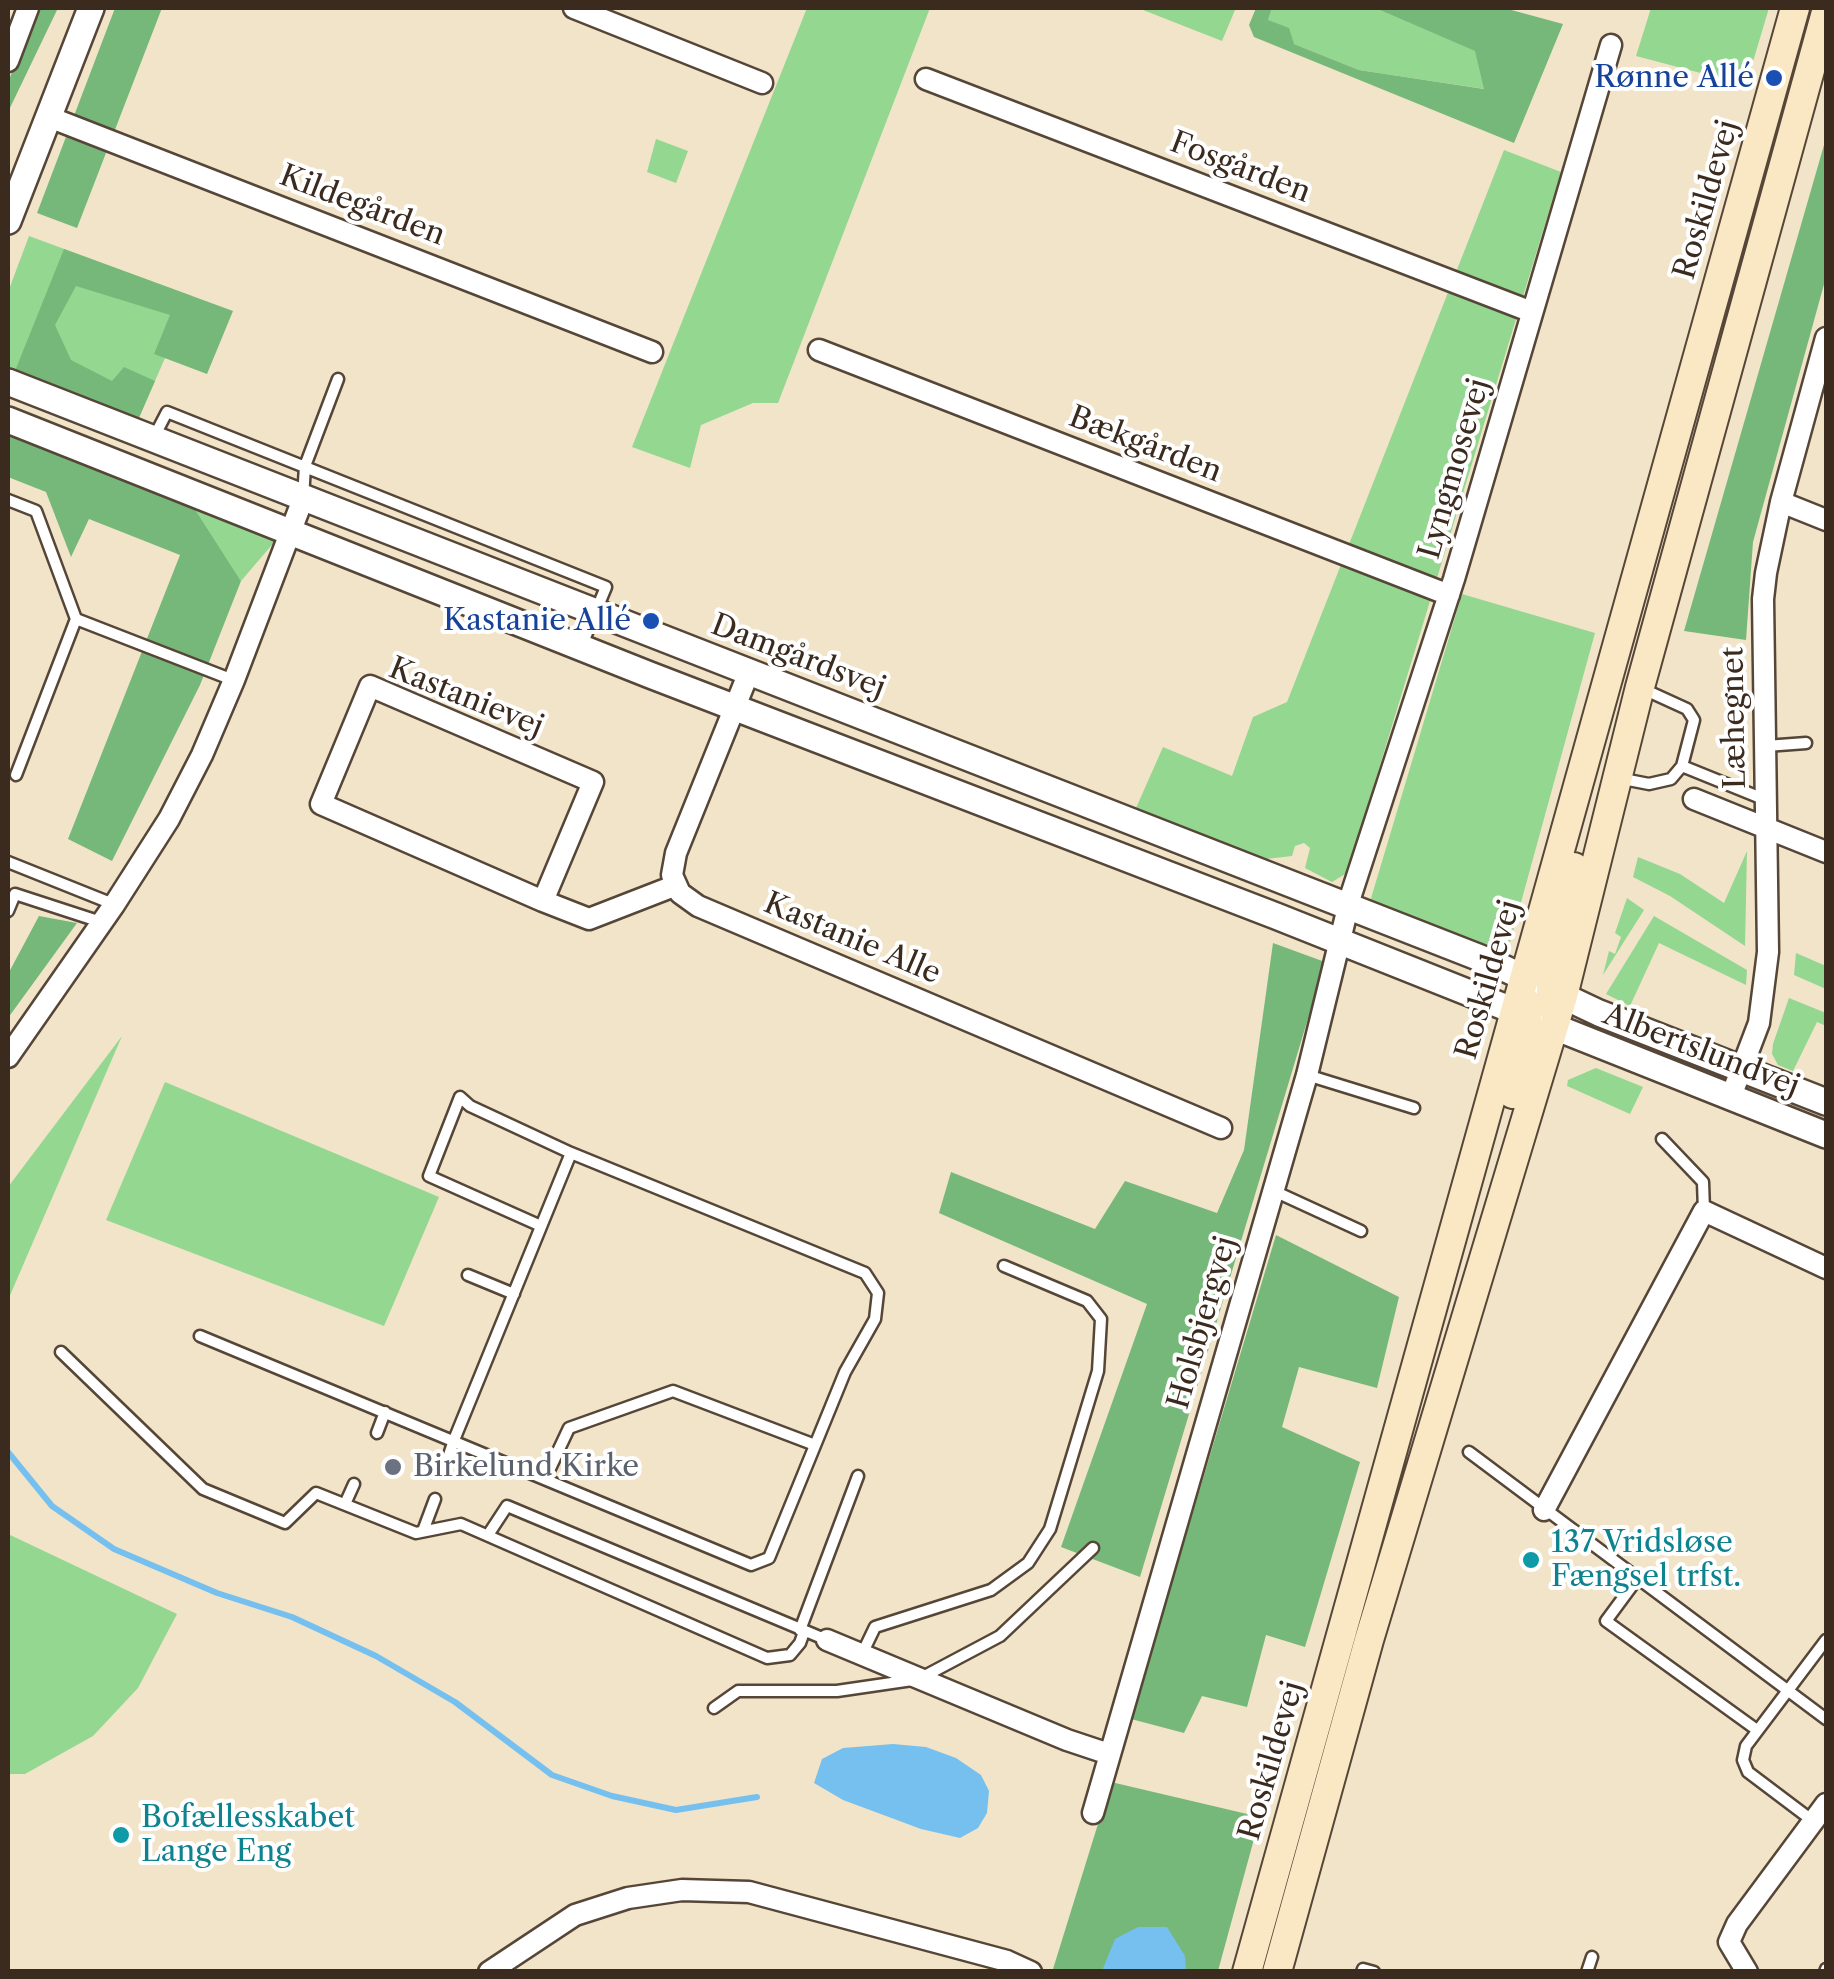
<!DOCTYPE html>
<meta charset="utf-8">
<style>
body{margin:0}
#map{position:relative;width:1834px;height:1979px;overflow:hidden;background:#f2e4c9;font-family:"Libre Caslon Text",serif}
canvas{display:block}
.frame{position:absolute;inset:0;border:10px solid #3b2a1e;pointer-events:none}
</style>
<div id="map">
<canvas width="1834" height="1979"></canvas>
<div class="frame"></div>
</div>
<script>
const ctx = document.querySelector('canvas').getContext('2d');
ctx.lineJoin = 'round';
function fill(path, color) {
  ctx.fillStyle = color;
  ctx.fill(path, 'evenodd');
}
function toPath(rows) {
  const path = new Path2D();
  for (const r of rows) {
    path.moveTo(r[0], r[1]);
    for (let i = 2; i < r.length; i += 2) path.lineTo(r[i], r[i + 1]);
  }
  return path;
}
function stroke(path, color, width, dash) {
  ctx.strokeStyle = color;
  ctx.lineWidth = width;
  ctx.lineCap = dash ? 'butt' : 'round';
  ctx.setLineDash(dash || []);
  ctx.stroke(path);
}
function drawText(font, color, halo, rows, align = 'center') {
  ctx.font = font + ' "Libre Caslon Text",serif';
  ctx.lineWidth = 8;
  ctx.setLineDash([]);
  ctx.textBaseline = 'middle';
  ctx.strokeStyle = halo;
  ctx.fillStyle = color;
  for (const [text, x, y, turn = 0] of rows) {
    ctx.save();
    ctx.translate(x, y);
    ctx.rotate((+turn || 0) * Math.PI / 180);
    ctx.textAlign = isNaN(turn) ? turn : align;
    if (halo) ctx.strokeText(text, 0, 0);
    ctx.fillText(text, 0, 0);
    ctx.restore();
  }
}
const green = toPath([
 [807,8,930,8,778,403,753,403,701,425,690,468,632,447],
 [1138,8,1234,8,1235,10,1222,41],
 [1272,8,1375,8,1476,51,1485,89,1359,70,1294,44,1268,20],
 [1651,8,1769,8,1746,85,1636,56],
 [656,139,688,151,676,183,647,172],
 [1504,150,1561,172,1347,873,1332,882,1305,868,1310,848,1304,843,1295,846,1292,856,1266,859,1136,808,1163,747,1232,776,1253,717,1287,702],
 [29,236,192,296,138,420,8,368,8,292],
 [191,503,277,539,241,581],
 [1462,594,1595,633,1506,957,1369,905],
 [1747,851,1745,946,1670,896,1633,877,1638,857,1680,874,1724,903],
 [1627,898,1644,910,1603,975,1609,951,1615,954,1621,937,1615,933],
 [1654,916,1747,970,1746,985,1659,943,1630,1006,1606,994],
 [1796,953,1826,966,1826,989,1794,975],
 [1789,998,1826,1013,1826,1026,1817,1022,1793,1071,1778,1065,1772,1054,1773,1044],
 [122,1036,8,1300,8,1187],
 [1596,1068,1643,1087,1630,1114,1567,1086,1568,1080],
 [165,1082,439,1197,384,1326,106,1220],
 [8,1534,177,1614,138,1688,93,1736,25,1774,8,1774]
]);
const forest = toPath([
 [38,8,58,8,8,112,8,82],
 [115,8,162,8,77,228,37,213],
 [1256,8,1272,8,1268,20,1289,28,1294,44,1359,70,1484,89,1475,51,1375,8,1504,8,1563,24,1514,143,1254,37,1249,25],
 [1826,138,1826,277,1753,542,1746,640,1684,631],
 [64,249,233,311,207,374,154,354,170,315,76,286,55,325,71,360,112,381,124,367,155,381,138,420,15,371],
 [8,431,191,503,241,581,200,685,112,861,68,839,180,555,89,519,71,557,46,492,8,477],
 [39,916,77,923,8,1018,8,974],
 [1273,943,1325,962,1140,1577,1061,1547,1147,1304,939,1213,951,1172,1095,1229,1125,1181,1217,1213,1244,1150],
 [1276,1235,1399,1297,1377,1388,1299,1367,1282,1427,1360,1462,1305,1647,1266,1635,1247,1707,1202,1696,1184,1733,1131,1719],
 [1111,1782,1260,1817,1218,1971,1055,1972,1053,1969]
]);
const water = toPath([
 [893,1744,926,1747,956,1758,981,1775,989,1791,987,1813,978,1828,960,1838,921,1829,843,1800,814,1783,822,1759,843,1748],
 [1138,1927,1167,1927,1185,1956,1186,1971,1102,1971,1115,1939]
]);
const stream = toPath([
 [8,1452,52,1506,114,1549,217,1593,292,1617,376,1656,455,1702,552,1775,612,1796,676,1810,757,1797]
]);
const service = toPath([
 [153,439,167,412,606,587,581,647],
 [303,498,305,466,338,379],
 [8,500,36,511,76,619,233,680],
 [1766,746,1806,743],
 [1682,766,1766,800],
 [16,775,76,619],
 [1618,778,1649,784,1671,779,1682,766,1694,720,1687,709,1641,688],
 [8,862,113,904],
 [8,911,15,894,101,922],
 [1307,1075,1414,1108],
 [1662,1139,1703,1182,1704,1211],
 [1274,1191,1361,1231],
 [468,1275,514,1294],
 [200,1336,751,1565,769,1558,845,1372,875,1319,878,1293,865,1273,571,1153,470,1106,460,1097,429,1176,541,1226],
 [61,1352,203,1489,285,1523,316,1493,416,1533,461,1524,767,1658,790,1655,800,1643,804,1632],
 [377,1433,385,1412],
 [1469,1452,1826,1719],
 [446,1464,454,1440,571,1153],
 [545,1479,569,1428,673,1391,815,1445],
 [345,1504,354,1484],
 [423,1531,435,1499],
 [488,1535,507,1506,827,1640],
 [1637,1579,1606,1621,1757,1730],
 [800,1630,858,1476],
 [862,1654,875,1627,991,1590,1028,1563,1050,1529,1098,1371,1101,1319,1087,1301,1004,1266],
 [714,1708,738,1691,837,1691,919,1679,1000,1636,1093,1548],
 [1813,1821,1748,1772,1743,1760,1746,1746,1826,1640],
 [1362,1972,1363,1969,1374,1972],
 [1587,1972,1592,1957],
 [1825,1972,1826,1969]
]);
const minor = toPath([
 [574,8,762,83],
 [8,61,28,8],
 [926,79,1532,312],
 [49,117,652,352],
 [819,350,1449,595],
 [1781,502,1826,520],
 [749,672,676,853,672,875,680,893,698,906,1221,1128],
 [1694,799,1826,852],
 [543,901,593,782,370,686,321,804,543,901,589,919,674,886],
 [8,1057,114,905,169,819,202,755,234,680,303,499],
 [1730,1099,1759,1023,1768,952,1763,599,1766,573,1781,502,1826,338],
 [1544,1510,1704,1211,1826,1268],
 [827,1640,1067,1740,1109,1754],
 [1093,1813,1307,1075,1351,895,1454,579,1611,45],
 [489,1972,575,1915,628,1898,682,1890,749,1892,1007,1961,1031,1972],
 [1747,1972,1729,1942,1737,1924,1826,1804]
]);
const tertiary = toPath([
 [8,221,91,8],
 [8,382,1493,963,1599,1013,1826,1102],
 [8,420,650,675,1276,916,1826,1135]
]);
const secondary = toPath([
 [1551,1006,1551,960,1574,867],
 [1513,1094,1524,1054,1528,1004],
 [1247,1972,1795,8],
 [1277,1972,1369,1640,1563,996,1640,687,1826,12]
]);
const markers = [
 [1774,78,10,"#1a4fb4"],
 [651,621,10,"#1a4fb4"],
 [393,1467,10,"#6b7280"],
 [1531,1560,10,"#0f9aa8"],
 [121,1835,10,"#0f9aa8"]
];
const transitNames = [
 ["Rønne Allé",1754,78],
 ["Kastanie Allé",631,621]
];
const streetNames = [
 ["Fosgården",1240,168,21],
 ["Roskildevej",1707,200,-74],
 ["Kildegården",362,206,21],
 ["Bækgården",1145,445,21],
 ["Lyngmosevej",1455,469,-74],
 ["Damgårdsvej",798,657,21],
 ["Kastanievej",466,698,22],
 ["Læhegnet",1735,718,-91],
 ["Kastanie Alle",852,939,23],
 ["Roskildevej",1489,980,-74],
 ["Albertslundvej",1701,1051,21],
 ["Holsbjergvej",1203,1323,-74],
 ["Roskildevej",1272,1761,-74]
];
const worshipNames = [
 ["Birkelund Kirke",413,1467]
];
const cultureNames = [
 ["137 Vridsløse",1551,1543],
 ["Fængsel trfst.",1551,1577],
 ["Bofællesskabet",141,1818],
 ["Lange Eng",141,1852]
];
fill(green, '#93d790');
fill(forest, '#76b87a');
fill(water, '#76c0ef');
stroke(stream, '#76c0ef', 6);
stroke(service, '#564638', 15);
stroke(minor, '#564638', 25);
stroke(tertiary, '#564638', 30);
stroke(secondary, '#564638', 32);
stroke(service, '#fff', 10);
stroke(minor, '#fff', 20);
stroke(tertiary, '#fff', 25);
stroke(secondary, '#fae7c3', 28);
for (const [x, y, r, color] of markers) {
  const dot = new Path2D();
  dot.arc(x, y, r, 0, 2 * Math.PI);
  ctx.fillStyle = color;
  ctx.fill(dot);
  stroke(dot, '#fff', 4);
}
drawText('30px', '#164399', '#fff', transitNames, 'right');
drawText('30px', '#3b2a1e', '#fff', streetNames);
drawText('30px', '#5b616d', '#fff', worshipNames, 'left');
drawText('30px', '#0d838f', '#fff', cultureNames, 'left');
</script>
